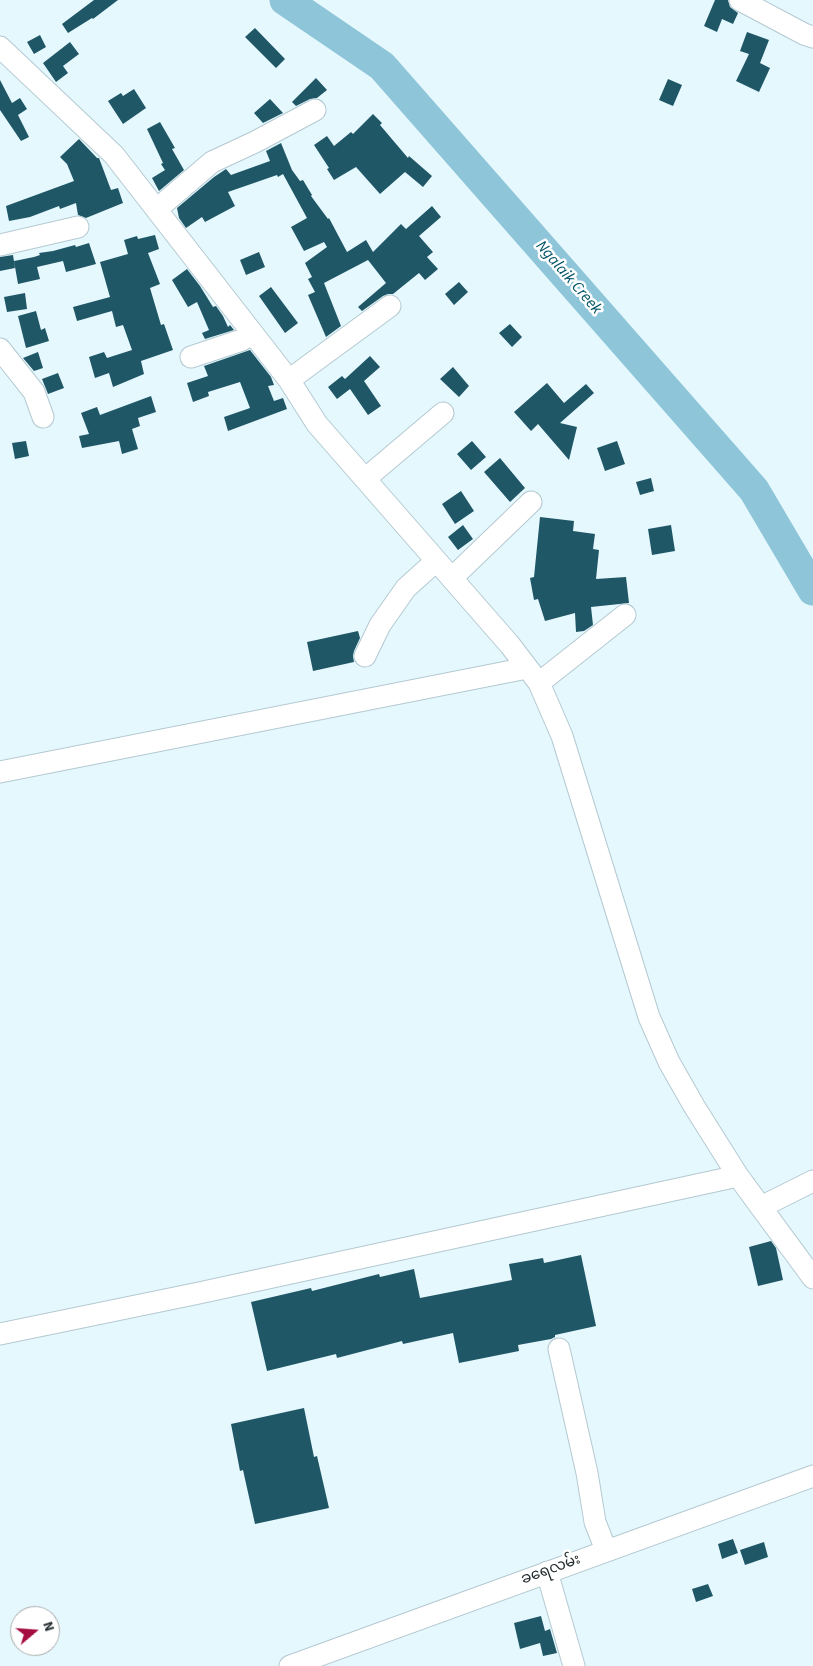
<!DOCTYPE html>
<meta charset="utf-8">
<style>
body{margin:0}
#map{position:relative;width:813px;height:1666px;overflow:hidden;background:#e5f8fe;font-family:"Source Sans 3",sans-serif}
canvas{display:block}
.north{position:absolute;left:10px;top:1606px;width:50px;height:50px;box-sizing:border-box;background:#fff;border:1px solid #a7aaab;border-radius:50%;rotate:72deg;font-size:14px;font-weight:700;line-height:20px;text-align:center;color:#222b2e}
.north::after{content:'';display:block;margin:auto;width:18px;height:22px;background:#a50d41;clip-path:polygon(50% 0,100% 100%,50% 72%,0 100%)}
</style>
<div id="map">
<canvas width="813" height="1666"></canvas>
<div class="north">N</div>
</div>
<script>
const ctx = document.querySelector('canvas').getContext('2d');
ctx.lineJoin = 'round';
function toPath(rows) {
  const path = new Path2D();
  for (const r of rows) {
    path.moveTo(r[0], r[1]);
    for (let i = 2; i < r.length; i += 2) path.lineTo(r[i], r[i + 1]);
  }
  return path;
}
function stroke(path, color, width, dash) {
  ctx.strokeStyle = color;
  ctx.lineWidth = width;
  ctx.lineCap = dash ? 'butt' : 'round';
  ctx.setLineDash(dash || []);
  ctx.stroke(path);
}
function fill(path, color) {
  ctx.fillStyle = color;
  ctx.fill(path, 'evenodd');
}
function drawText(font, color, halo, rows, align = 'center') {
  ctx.font = font + ' "Source Sans 3","Noto Sans Myanmar",sans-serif';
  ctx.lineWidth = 5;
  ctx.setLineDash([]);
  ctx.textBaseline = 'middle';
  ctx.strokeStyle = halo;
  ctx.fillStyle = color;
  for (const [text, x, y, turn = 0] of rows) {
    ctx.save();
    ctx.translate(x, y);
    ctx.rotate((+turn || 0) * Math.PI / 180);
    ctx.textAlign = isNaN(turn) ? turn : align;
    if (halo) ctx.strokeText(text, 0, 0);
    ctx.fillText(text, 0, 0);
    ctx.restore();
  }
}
const river = toPath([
 [285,0,382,66,754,490,813,590]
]);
const building = toPath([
 [94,0,118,0,93,19,92,18,68,33,62,24],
 [715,0,728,0,730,7,738,13,733,24,722,19,717,32,704,26],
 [255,28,285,59,276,68,245,37],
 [747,32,769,40,760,63,770,68,759,92,736,81,749,54,740,51],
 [40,35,46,47,34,54,27,42],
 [70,42,79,54,63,66,68,73,56,82,43,63],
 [316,78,327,90,317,98,310,99,296,106,292,102],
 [668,79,682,85,673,106,659,100],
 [0,80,12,103,20,98,27,109,18,115,29,137,21,141,0,110],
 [134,89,146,108,123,124,108,101,121,93,123,96],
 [270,99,283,113,263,123,254,113],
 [373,114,382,123,380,125,408,158,409,156,432,176,423,187,405,172,380,194,356,167,334,180,327,169,329,168,314,145,327,136,334,146,351,132,353,134],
 [160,122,175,148,172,149,184,170,159,191,152,178,165,170,161,164,163,163,147,129],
 [79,139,97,158,99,158,111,190,118,188,123,203,86,218,78,215,76,203,60,209,59,206,30,217,9,221,6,206,74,181,67,164,60,157],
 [281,143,292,170,300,181,303,180,312,195,311,196,328,219,329,218,347,252,366,240,373,252,401,224,406,229,432,206,441,217,419,236,433,252,427,257,438,269,425,280,419,273,393,294,388,294,383,296,362,311,358,307,386,283,368,260,324,283,341,326,326,337,308,295,315,292,308,279,312,277,305,263,327,247,324,242,304,251,291,227,307,218,283,174,278,177,277,175,228,192,235,206,205,222,202,217,186,228,179,218,177,208,214,177,226,169,231,175,270,161,266,151],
 [155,235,159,249,148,253,160,284,150,288,161,325,164,324,173,350,141,361,144,374,113,387,109,373,95,378,89,357,104,352,107,358,132,350,123,325,116,327,112,311,77,321,73,307,110,297,100,262,128,254,124,240,137,236,138,239],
 [89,243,96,264,66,272,63,261,37,267,40,279,18,284,14,261,34,257,40,255,39,253,53,251,75,245,76,247],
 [259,252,265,267,246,275,240,260],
 [13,255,15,268,0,271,0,257],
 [187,269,200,286,213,307,216,306,223,316,228,327,230,325,234,330,205,339,202,333,209,330,197,302,188,307,172,280],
 [459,282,468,292,454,305,445,294],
 [271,287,298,323,285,333,259,296],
 [25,293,27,309,7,312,4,297],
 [36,311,41,330,45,328,49,341,26,348,18,316],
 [510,324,522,337,512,347,499,333],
 [250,350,271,377,274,385,268,386,274,401,283,398,287,409,228,431,224,417,250,408,240,382,208,392,209,396,193,402,187,383,208,376,204,366],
 [38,352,43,368,34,371,23,358],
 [370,356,380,367,364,381,381,406,368,415,350,389,337,399,328,387,342,376,345,379],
 [453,367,469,386,459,397,440,379],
 [58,373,64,388,48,394,42,379],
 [547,383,564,403,586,384,594,393,560,423,577,427,569,460,538,424,531,431,514,412],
 [151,396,156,412,138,418,140,426,132,429,138,449,122,454,119,441,82,448,79,436,89,434,81,413,97,407,100,415],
 [26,441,29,456,15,459,12,443],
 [472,441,486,457,471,470,457,454],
 [617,441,625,464,605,471,597,448],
 [500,458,525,488,510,502,484,472],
 [651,478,654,491,640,495,636,482],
 [461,491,474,511,455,524,442,504],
 [540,517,574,521,573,531,595,534,593,549,599,550,596,579,626,577,629,603,591,607,593,625,584,631,576,632,575,613,545,621,538,599,534,600,530,578,534,577],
 [463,525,473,539,458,550,448,537],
 [671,525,675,551,652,555,648,529],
 [358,631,360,638,354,651,353,656,354,662,313,671,307,642],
 [771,1241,776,1248,783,1280,758,1286,749,1247],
 [581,1255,596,1326,555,1335,555,1337,551,1339,518,1345,519,1351,459,1363,453,1333,403,1344,402,1341,337,1358,336,1354,267,1371,251,1302,311,1288,312,1291,379,1274,380,1277,414,1269,420,1298,512,1280,509,1264,543,1258,544,1263],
 [304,1408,314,1457,317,1456,329,1508,255,1524,243,1470,240,1471,231,1424],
 [733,1539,738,1553,722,1559,718,1544],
 [764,1542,768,1557,745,1565,740,1550],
 [708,1584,713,1596,696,1602,692,1589],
 [541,1616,545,1631,550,1629,557,1653,543,1656,540,1643,520,1649,514,1623]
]);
const minor = toPath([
 [740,0,804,34,813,37],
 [0,47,114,155,289,380,317,424,510,645,539,683,562,736,649,1017,669,1062,694,1106,738,1176,813,1278],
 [157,209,212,162,255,142,315,110],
 [0,245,78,227],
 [0,349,34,392,43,417],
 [191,357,242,340,252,333],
 [289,380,390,306],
 [365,479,443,413],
 [452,578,531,502],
 [365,656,380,625,406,588,436,561],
 [539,683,625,615],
 [0,772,527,668],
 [761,1207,813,1181],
 [0,1334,199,1293,738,1176],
 [559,1349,587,1473,595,1522,606,1550],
 [547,1572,574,1666],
 [290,1666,813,1476]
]);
const streetNames = [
 ["ခရေလမ်း",551,1570,-20]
];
const waterNames = [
 ["Ngalaik Creek",568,278,49]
];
stroke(river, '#8ec5d8', 31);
fill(building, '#205767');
stroke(minor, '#b4c9d1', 23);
stroke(minor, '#fff', 21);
drawText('15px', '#222b2e', '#fff', streetNames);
drawText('italic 16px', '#035467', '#fff', waterNames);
</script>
